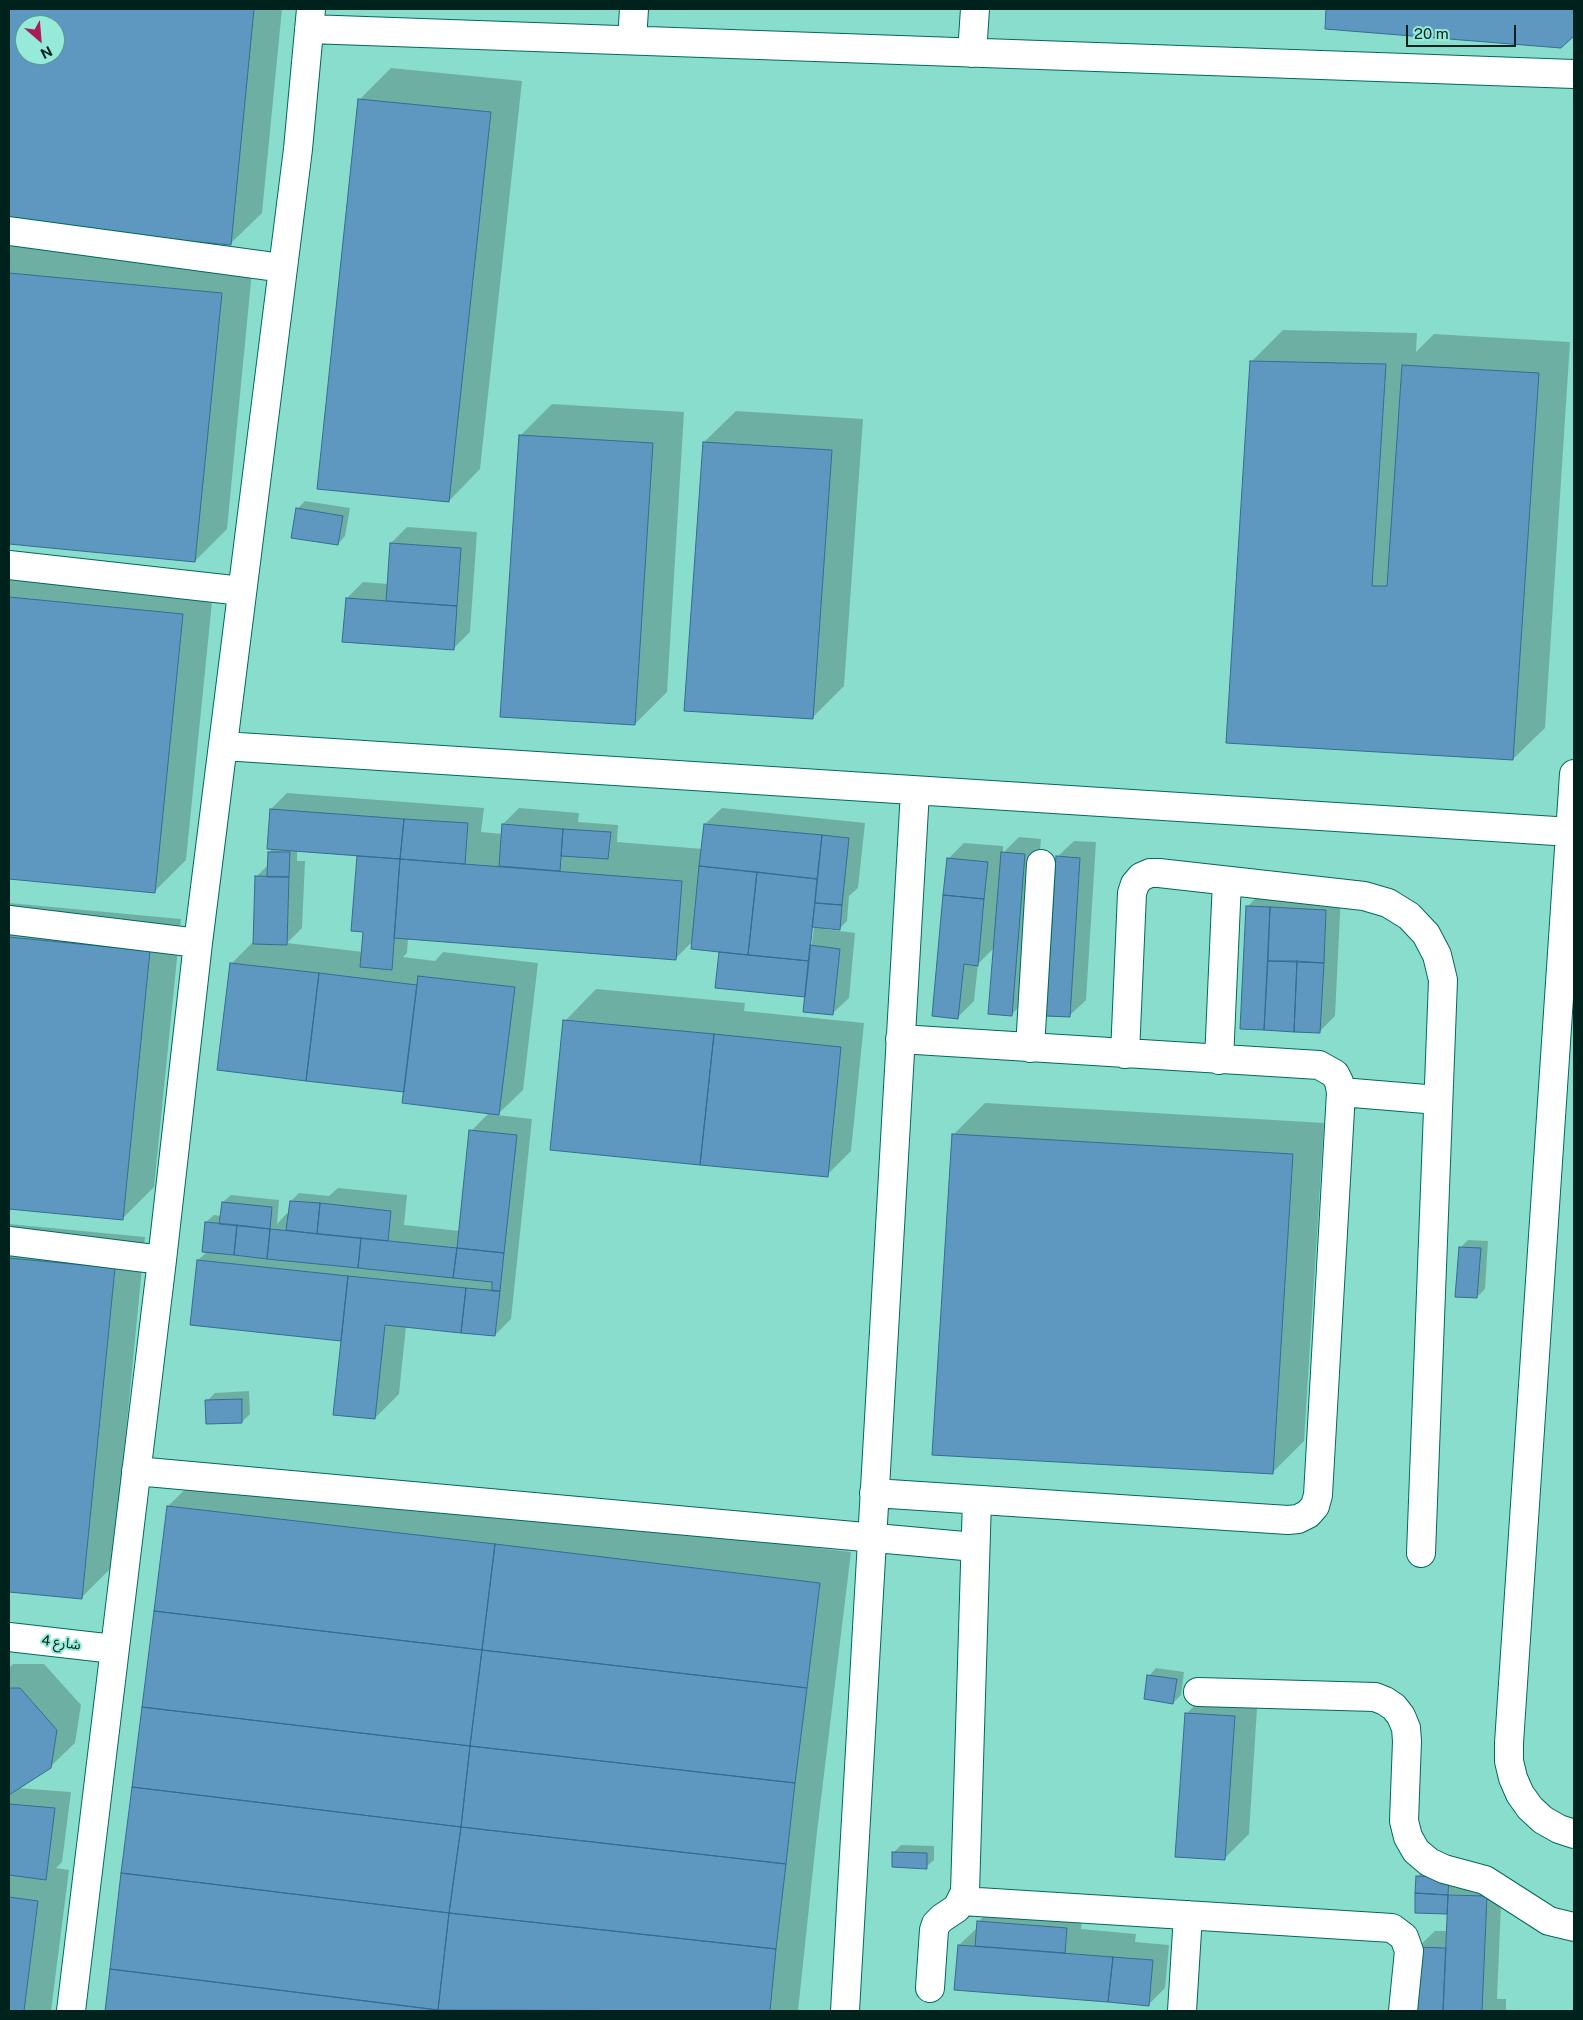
<!DOCTYPE html>
<meta charset="utf-8">
<style>
body{margin:0}
#map{position:relative;width:1583px;height:2020px;overflow:hidden;background:#89ddcc;font-family:"Public Sans",sans-serif}
canvas{display:block}
.frame{position:absolute;inset:0;border:10px solid #00221d;pointer-events:none}
.north{position:absolute;left:15px;top:15px;width:50px;height:50px;box-sizing:border-box;background:#96ead9;border:1px solid #5a9a8e;border-radius:50%;rotate:153deg;font-size:14px;font-weight:700;line-height:20px;text-align:center;color:#00221d}
.north::after{content:'';display:block;margin:auto;width:18px;height:22px;background:#a91b5a;clip-path:polygon(50% 0,100% 100%,50% 72%,0 100%)}
.scale{position:absolute;left:1406px;top:25px;width:110px;height:22px;box-sizing:border-box;border:2px solid #00221d;border-top:0;padding-left:6px;font-size:15px;line-height:18px;white-space:nowrap;color:#00221d;-webkit-text-stroke:4px #96ead9;paint-order:stroke}
</style>
<div id="map">
<canvas width="1583" height="2020"></canvas>
<div class="frame"></div>
<div class="north">N</div>
<div class="scale">20 m</div>
</div>
<script>
const ctx = document.querySelector('canvas').getContext('2d');
ctx.lineJoin = 'round';
function fill(path, color) {
  ctx.fillStyle = color;
  ctx.fill(path, 'evenodd');
}
function toPath(rows) {
  const path = new Path2D();
  for (const r of rows) {
    path.moveTo(r[0], r[1]);
    for (let i = 2; i < r.length; i += 2) path.lineTo(r[i], r[i + 1]);
  }
  return path;
}
function stroke(path, color, width, dash) {
  ctx.strokeStyle = color;
  ctx.lineWidth = width;
  ctx.lineCap = dash ? 'butt' : 'round';
  ctx.setLineDash(dash || []);
  ctx.stroke(path);
}
function drawText(font, color, halo, rows, align = 'center') {
  ctx.font = font + ' "Public Sans","Noto Sans Arabic",sans-serif';
  ctx.lineWidth = 4;
  ctx.setLineDash([]);
  ctx.textBaseline = 'middle';
  ctx.strokeStyle = halo;
  ctx.fillStyle = color;
  for (const [text, x, y, turn = 0] of rows) {
    ctx.save();
    ctx.translate(x, y);
    ctx.rotate((+turn || 0) * Math.PI / 180);
    ctx.textAlign = isNaN(turn) ? turn : align;
    if (halo) ctx.strokeText(text, 0, 0);
    ctx.fillText(text, 0, 0);
    ctx.restore();
  }
}
const shadow = toPath([
 [9,9,282,9,262,213,230,244,9,223],
 [25,25,55,25,55,55,25,55],
 [1328,9,1574,9,1574,34,1560,46,1326,28],
 [391,68,522,81,480,469,449,501,318,488,360,99],
 [9,239,253,261,227,529,195,561,9,543],
 [1283,330,1417,333,1416,352,1434,334,1570,342,1545,728,1513,759,1227,742,1252,361],
 [552,404,684,412,667,692,635,724,520,436],
 [736,411,863,419,844,686,812,718,704,442],
 [305,501,350,508,345,536,338,544,297,509],
 [407,527,477,532,470,632,454,648,347,598,363,582,388,584,391,543],
 [9,563,214,582,186,860,155,891,9,878],
 [287,793,484,808,481,832,502,834,503,824,519,808,579,813,578,822,618,825,617,842,703,849,705,824,722,808,865,823,858,888,849,896,847,921,839,929,824,927,824,929,855,933,849,998,832,1014,806,996,716,987,720,951,693,941,675,959,408,938,407,953,403,957,435,961,443,952,538,963,523,1090,497,1115,532,1119,511,1319,495,1335,406,1326,399,1394,375,1418,342,1340,198,1260,208,1251,206,1222,214,1215,221,1216,223,1202,231,1195,279,1200,277,1224,287,1213,289,1214,291,1201,299,1193,329,1196,338,1188,407,1195,404,1225,460,1231,471,1131,489,1113,405,1091,232,963,254,941,257,876,269,864,269,852,273,848,271,809],
 [297,850,358,855,352,930,365,931,363,952,287,943,302,928,305,861,297,861],
 [811,926,814,926,811,952,808,952],
 [1019,837,1041,839,1027,999,1011,1015,995,947,978,964,974,1001,958,1017,948,859,964,843,1003,846,1003,853],
 [1074,841,1096,842,1086,1000,1069,1016,1057,857],
 [1263,891,1341,894,1335,1016,1319,1032,1242,1028,1247,907],
 [9,903,181,919,154,1187,122,1219,9,1208],
 [596,989,745,1003,744,1011,864,1023,851,1151,827,1175,565,1021],
 [985,1103,1324,1123,1304,1441,1272,1473,953,1135],
 [9,1224,145,1237,113,1566,81,1598,9,1591],
 [1468,1240,1488,1241,1485,1289,1477,1297,1460,1248],
 [249,1391,250,1414,242,1422,207,1401,215,1393],
 [200,1475,851,1552,817,1832,798,2011,105,2011,168,1506],
 [13,1664,44,1664,81,1705,75,1743,50,1767,17,1788,71,1792,62,1862,56,1868,69,1870,51,2011,9,2011,9,1668],
 [1156,1668,1184,1672,1181,1695,1173,1703,1149,1676],
 [1210,1690,1258,1693,1249,1834,1225,1858,1186,1714],
 [901,1845,934,1846,934,1860,926,1867,893,1853],
 [1425,1869,1456,1871,1455,1889,1466,1879,1502,1880,1497,1999,1506,1999,1506,2011,1416,2011,1418,1947,1435,1931,1448,1931,1449,1910,1447,1912,1417,1877],
 [995,1905,1083,1912,1081,1929,1136,1934,1135,1942,1169,1945,1165,1988,1149,2004,959,1945,978,1927,979,1921]
]);
const building = toPath([
 [9,9,254,9,231,245,9,224,9,9],
 [25,25,55,25,55,55,25,55,25,25],
 [1326,9,1574,9,1574,36,1561,48,1325,29,1326,9],
 [358,99,491,112,449,502,317,489,358,99],
 [9,273,222,293,195,562,9,544,9,273],
 [1250,361,1386,364,1372,586,1387,586,1402,365,1539,373,1513,760,1226,743,1250,361],
 [519,435,653,443,635,725,500,717,519,435],
 [703,442,832,450,813,719,684,711,703,442],
 [296,508,343,516,338,545,291,538,296,508],
 [390,543,461,548,457,606,386,601,390,543],
 [9,597,183,614,155,893,9,879,9,597],
 [346,598,457,606,454,650,342,642,346,598],
 [270,809,404,819,400,859,267,849,270,809],
 [404,819,468,823,465,864,400,859,404,819],
 [502,824,563,829,560,871,499,866,502,824],
 [704,824,822,835,817,879,699,866,704,824],
 [563,829,611,832,608,859,561,856,563,829],
 [822,835,849,838,842,905,815,903,822,835],
 [268,852,290,852,289,877,267,877,268,852],
 [1001,852,1025,854,1012,1016,988,1014,1001,852],
 [357,856,400,859,392,970,360,967,363,932,351,931,357,856],
 [1056,856,1080,858,1070,1017,1046,1016,1056,856],
 [947,858,988,862,984,899,943,895,947,858],
 [400,859,682,881,676,960,394,938,400,859],
 [699,866,757,872,748,955,691,949,699,866],
 [757,872,817,879,809,961,748,955,757,872],
 [255,876,289,877,287,945,253,944,255,876],
 [943,895,984,899,978,966,964,964,958,1019,932,1016,943,895],
 [815,903,842,905,840,930,812,927,815,903],
 [1246,906,1270,907,1264,1030,1240,1029,1246,906],
 [1270,907,1326,910,1324,963,1268,961,1270,907],
 [9,937,150,951,123,1220,9,1209,9,937],
 [810,945,840,949,833,1015,803,1012,810,945],
 [719,952,809,961,805,997,715,988,719,952],
 [1268,961,1297,961,1294,1032,1264,1030,1268,961],
 [1297,961,1324,963,1320,1033,1294,1032,1297,961],
 [230,963,319,973,306,1081,217,1070,230,963],
 [319,973,417,985,404,1092,306,1081,319,973],
 [418,976,515,987,499,1115,402,1103,418,976],
 [563,1020,714,1034,700,1165,550,1150,563,1020],
 [714,1034,841,1047,828,1177,700,1165,714,1034],
 [469,1130,517,1135,504,1253,457,1248,469,1130],
 [952,1134,1293,1154,1273,1474,932,1455,952,1134],
 [290,1201,320,1203,317,1234,286,1230,290,1201],
 [222,1202,272,1207,270,1229,219,1224,222,1202],
 [320,1203,391,1211,388,1241,317,1234,320,1203],
 [205,1222,237,1225,234,1255,202,1252,205,1222],
 [237,1225,270,1229,267,1259,234,1255,237,1225],
 [270,1229,361,1238,358,1268,267,1259,270,1229],
 [361,1238,457,1248,453,1278,358,1268,361,1238],
 [1459,1247,1481,1248,1477,1298,1455,1297,1459,1247],
 [457,1248,504,1253,500,1291,492,1291,492,1282,453,1278,457,1248],
 [9,1258,115,1268,82,1599,9,1592,9,1258],
 [197,1260,348,1276,341,1341,190,1325,197,1260],
 [348,1276,466,1288,461,1333,385,1325,375,1419,333,1415,348,1276],
 [466,1288,500,1291,495,1336,461,1333,466,1288],
 [242,1399,242,1423,206,1424,205,1400,242,1399],
 [167,1506,495,1544,482,1650,154,1611,167,1506],
 [495,1544,820,1583,807,1688,482,1650,495,1544],
 [154,1611,482,1650,470,1746,142,1707,154,1611],
 [482,1650,807,1688,795,1783,470,1746,482,1650],
 [1147,1675,1177,1679,1173,1704,1144,1699,1147,1675],
 [9,1688,20,1688,57,1730,51,1768,9,1795,9,1688],
 [142,1707,470,1746,461,1827,132,1787,142,1707],
 [1185,1713,1235,1716,1225,1860,1175,1857,1185,1713],
 [470,1746,795,1783,786,1864,461,1827,470,1746],
 [132,1787,461,1827,449,1913,121,1873,132,1787],
 [9,1804,55,1808,46,1880,9,1875,9,1804],
 [461,1827,786,1864,776,1949,449,1913,461,1827],
 [892,1852,927,1853,927,1869,892,1867,892,1852],
 [121,1873,449,1913,438,2010,110,1969,121,1873],
 [1416,1876,1449,1878,1448,1895,1415,1893,1416,1876],
 [1415,1893,1448,1895,1447,1914,1415,1913,1415,1893],
 [1448,1895,1487,1896,1482,2011,1443,2011,1448,1895],
 [9,1897,38,1901,24,2011,9,2011,9,1897],
 [449,1913,776,1949,770,2011,438,2010,449,1913],
 [977,1921,1067,1928,1065,1953,975,1946,977,1921],
 [958,1945,1113,1957,1108,2002,954,1990,958,1945],
 [1417,1947,1446,1948,1443,2011,1414,2011,1417,1947],
 [1113,1957,1153,1960,1149,2006,1108,2002,1113,1957],
 [110,1969,438,2010,438,2011,105,2011,110,1969]
]);
const minor = toPath([
 [309,29,1574,74],
 [632,40,634,9],
 [972,53,975,9],
 [9,231,283,268],
 [9,565,242,591],
 [223,746,1571,832],
 [1574,774,1509,1743,1509,1761,1513,1778,1520,1794,1530,1808,1543,1820,1559,1829,1574,1834],
 [9,920,198,943],
 [1030,1048,1041,864],
 [1125,1054,1132,893,1135,884,1141,877,1150,873,1159,873,1364,896,1388,903,1409,916,1426,934,1437,955,1443,980,1421,1553],
 [1219,1060,1227,881],
 [1341,1092,1438,1100],
 [9,1241,162,1260],
 [136,1471,975,1547],
 [874,1493,1288,1520,1298,1519,1308,1514,1315,1506,1318,1495,1341,1092,1339,1082,1335,1074,1319,1065,900,1039],
 [9,1637,114,1649],
 [1198,1692,1375,1697,1385,1701,1394,1707,1401,1716,1406,1728,1407,1741,1404,1821,1408,1837,1416,1851,1429,1862,1444,1869,1485,1880,1549,1921,1574,1927],
 [962,1901,1392,1928,1404,1937,1409,1951,1403,2011],
 [930,1988,934,1930,936,1924,942,1918,957,1908,965,1892,977,1500],
 [71,2011,162,1260,198,943,298,149,311,9],
 [845,2011,915,791],
 [1182,2011,1188,1915]
]);
const streetNames = [
 ["شارع 4",61,1643,7]
];
fill(shadow, '#0003');
fill(building, '#5e97bf');
stroke(building, '#346d93', 1);
stroke(minor, '#00695c', 30);
stroke(minor, '#fff', 28);
drawText('14px', '#00221d', '#96ead9', streetNames);
</script>
